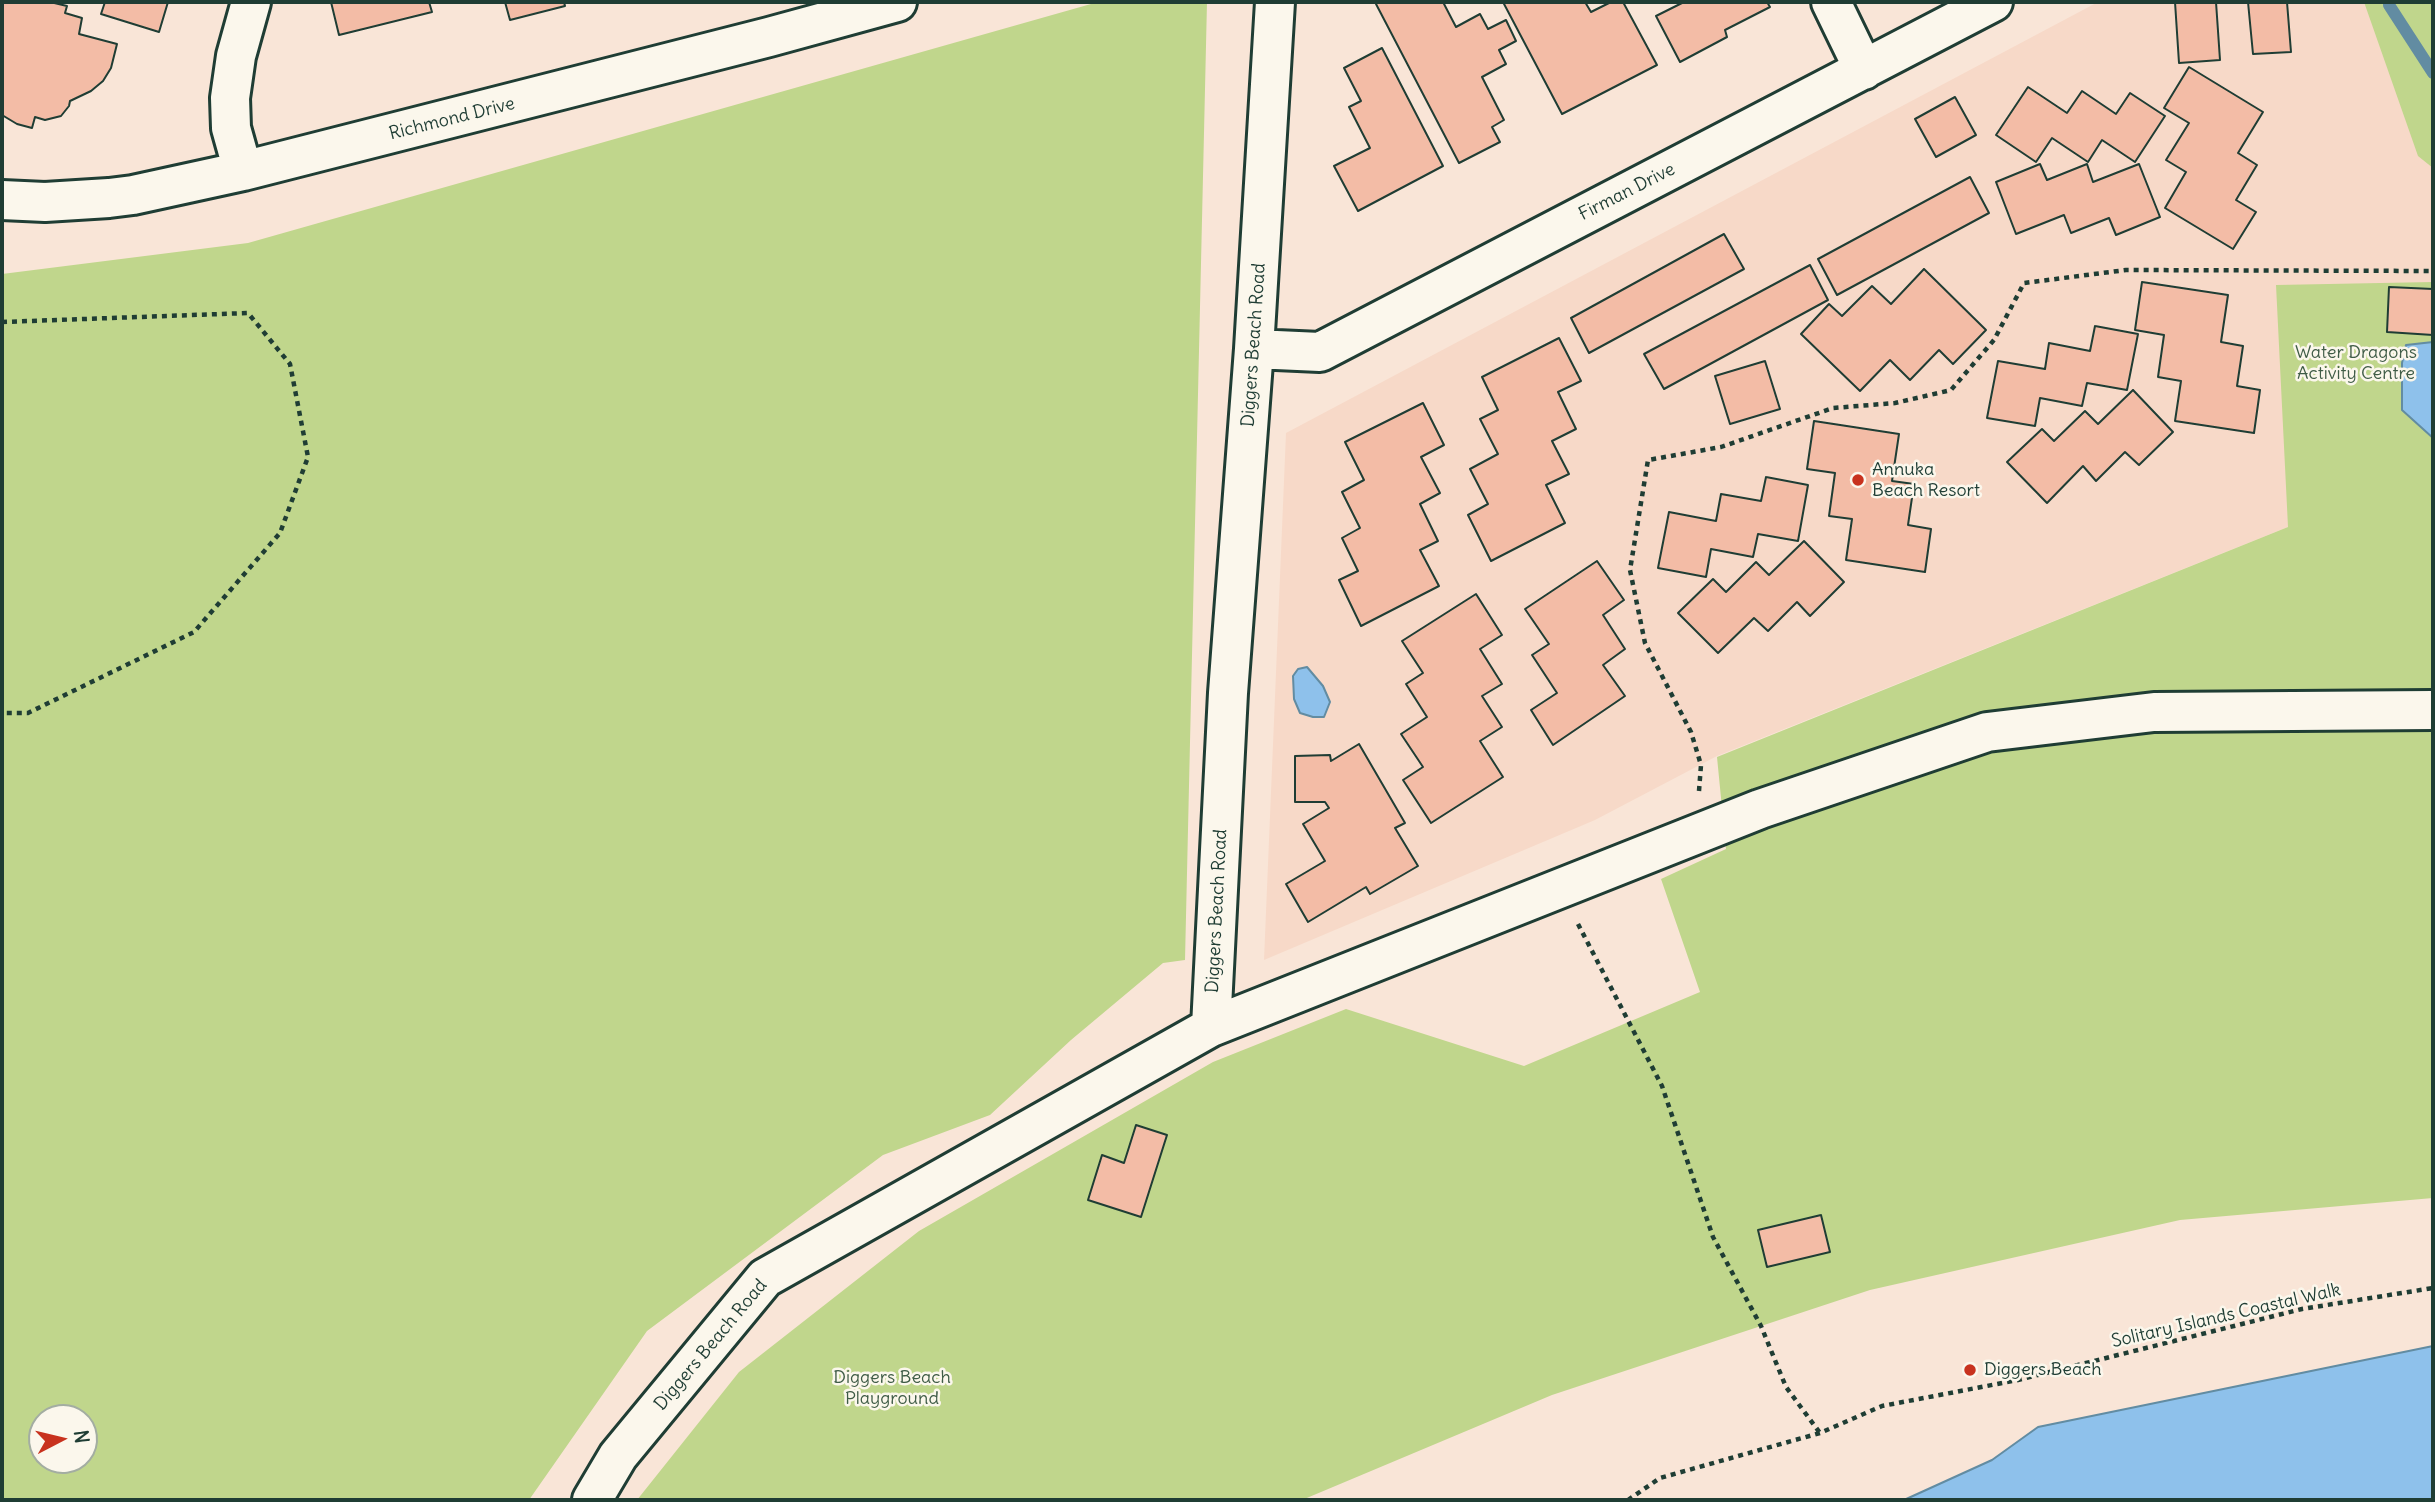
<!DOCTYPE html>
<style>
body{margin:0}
#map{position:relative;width:2435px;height:1502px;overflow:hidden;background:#f9e5d7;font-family:Delius,sans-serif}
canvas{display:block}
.frame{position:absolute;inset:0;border:4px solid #1f3d34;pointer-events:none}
.north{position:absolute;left:28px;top:1404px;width:70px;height:70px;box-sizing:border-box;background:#fbf7ec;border:2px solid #a3ada2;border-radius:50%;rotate:83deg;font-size:19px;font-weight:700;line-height:28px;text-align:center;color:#1f3d34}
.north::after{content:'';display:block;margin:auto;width:24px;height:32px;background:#c8321e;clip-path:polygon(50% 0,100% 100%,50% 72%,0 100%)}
</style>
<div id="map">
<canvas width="2435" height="1502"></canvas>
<div class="frame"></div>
<div class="north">N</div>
</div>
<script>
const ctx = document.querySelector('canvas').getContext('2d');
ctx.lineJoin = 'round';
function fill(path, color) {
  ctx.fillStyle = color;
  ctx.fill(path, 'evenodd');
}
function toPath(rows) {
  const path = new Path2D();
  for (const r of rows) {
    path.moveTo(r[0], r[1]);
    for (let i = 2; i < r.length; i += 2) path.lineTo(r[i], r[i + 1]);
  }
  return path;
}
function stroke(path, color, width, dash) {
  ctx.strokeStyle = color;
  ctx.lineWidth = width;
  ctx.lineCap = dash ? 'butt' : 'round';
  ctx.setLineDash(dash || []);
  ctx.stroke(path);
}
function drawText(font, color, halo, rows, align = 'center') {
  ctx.font = font + ' Delius,sans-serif';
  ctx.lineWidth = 5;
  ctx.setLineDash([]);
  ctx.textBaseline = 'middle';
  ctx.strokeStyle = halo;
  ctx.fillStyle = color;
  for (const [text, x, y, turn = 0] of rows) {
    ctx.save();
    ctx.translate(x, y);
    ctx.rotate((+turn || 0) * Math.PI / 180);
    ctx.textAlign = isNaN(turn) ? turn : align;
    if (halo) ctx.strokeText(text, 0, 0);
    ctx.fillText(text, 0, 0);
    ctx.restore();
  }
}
const built = toPath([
 [2098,2,2433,2,2433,535,2288,527,1717,756,1595,820,1264,960,1286,433]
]);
const green = toPath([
 [1098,2,1207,2,1185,960,1163,963,1071,1040,990,1115,883,1155,647,1331,529,1500,2,1500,2,274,248,243],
 [84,1418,84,1460,42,1460,42,1418],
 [2364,2,2433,2,2433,168,2418,156],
 [2433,282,2433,1198,2180,1220,1870,1290,1552,1395,1302,1500,637,1500,739,1372,919,1231,1213,1062,1346,1009,1524,1066,1700,992,1661,879,1726,849,1717,757,2288,527,2276,285]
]);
const water = toPath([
 [2433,342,2433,438,2402,410,2402,363,2406,345,2433,342],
 [1307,667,1323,686,1330,702,1324,717,1313,717,1300,713,1294,699,1293,676,1298,669,1307,667],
 [2433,1346,2433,1500,1904,1500,1992,1460,2038,1427,2433,1346]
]);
const stream = toPath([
 [2389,2,2389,5,2433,73]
]);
const building = toPath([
 [2,2,50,2,67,6,65,13,82,18,79,34,117,44,111,68,103,81,91,91,70,101,69,106,61,116,45,120,35,117,32,128,17,124,2,115,2,2],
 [105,2,168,2,159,32,101,14,105,2],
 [331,2,429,2,432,12,339,35,331,2],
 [505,2,564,2,565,6,510,20,505,2],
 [1379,2,1443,2,1456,27,1480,14,1488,29,1506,20,1516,41,1499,50,1506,64,1482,77,1504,120,1492,127,1500,142,1459,163,1376,4,1379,2],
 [1503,2,1585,2,1591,12,1611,2,1623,2,1657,65,1562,114,1503,2],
 [1684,2,1767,2,1770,7,1725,30,1727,37,1680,62,1656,16,1684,2],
 [2175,2,2216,2,2220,60,2179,63,2175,2],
 [2248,2,2287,2,2291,52,2253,54,2248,2],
 [1382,48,1443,166,1358,211,1334,166,1370,148,1349,107,1361,101,1344,68,1382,48],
 [2189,67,2263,112,2238,153,2257,165,2236,200,2256,212,2233,249,2165,208,2186,172,2166,160,2189,123,2164,108,2189,67],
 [2028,87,2067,113,2082,91,2116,114,2130,93,2165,116,2135,162,2102,140,2088,162,2052,138,2036,162,1996,135,2028,87],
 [1955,97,1976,135,1936,157,1915,119,1955,97],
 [2040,164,2047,180,2087,164,2093,182,2139,164,2160,217,2116,235,2109,218,2071,233,2064,215,2016,234,1996,182,2040,164],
 [1970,177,1989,213,1837,295,1818,259,1970,177],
 [1724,234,1744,269,1589,353,1571,318,1724,234],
 [1810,265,1828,300,1664,389,1644,354,1810,265],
 [1924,269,1986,330,1953,364,1939,350,1910,380,1890,360,1860,391,1801,334,1829,304,1842,316,1872,286,1891,304,1924,269],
 [2142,282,2228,295,2221,342,2243,346,2237,386,2260,390,2254,433,2175,421,2181,381,2158,377,2164,335,2135,330,2142,282],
 [2389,287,2433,289,2433,335,2387,332,2389,287],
 [2095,326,2138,334,2127,390,2087,383,2082,406,2040,398,2035,426,1987,418,1998,361,2045,369,2049,343,2090,351,2095,326],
 [1559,338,1581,381,1558,392,1576,429,1552,441,1569,474,1546,485,1565,523,1491,561,1468,515,1488,504,1470,469,1498,454,1480,419,1498,410,1482,377,1559,338],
 [1765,361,1780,409,1730,424,1715,376,1765,361],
 [2133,390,2173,432,2139,465,2125,452,2096,481,2083,466,2047,503,2007,462,2042,429,2054,441,2085,411,2098,424,2133,390],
 [1423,403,1444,445,1421,457,1440,493,1420,504,1438,541,1420,550,1439,586,1361,626,1339,580,1358,571,1342,538,1360,528,1342,492,1364,480,1345,442,1423,403],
 [1814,421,1899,434,1892,481,1914,484,1908,525,1931,529,1925,572,1846,560,1852,519,1829,516,1835,473,1807,469,1814,421],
 [1766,477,1808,485,1798,541,1758,534,1753,557,1711,549,1706,577,1658,568,1669,512,1716,521,1721,494,1761,501,1766,477],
 [1804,541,1844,582,1810,616,1797,602,1768,631,1754,618,1718,653,1678,613,1713,579,1726,592,1756,562,1769,575,1804,541],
 [1597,561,1624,600,1603,615,1625,649,1603,665,1625,696,1553,745,1531,710,1557,693,1532,655,1549,644,1525,609,1597,561],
 [1476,594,1502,635,1480,649,1502,684,1482,696,1502,727,1480,741,1503,777,1431,823,1403,780,1423,767,1401,734,1427,717,1406,684,1423,673,1402,641,1476,594],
 [1359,744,1405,823,1395,828,1418,866,1370,894,1366,887,1308,922,1286,884,1325,861,1303,824,1329,808,1325,802,1295,802,1295,756,1330,755,1331,761,1359,744],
 [1136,1125,1167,1135,1141,1217,1088,1200,1102,1155,1124,1163,1136,1125],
 [1821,1215,1830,1252,1767,1267,1758,1230,1821,1215]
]);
const path = toPath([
 [2,322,248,313,290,364,308,457,280,533,194,632,28,713,2,713],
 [1699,791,1701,765,1691,732,1645,643,1630,570,1648,460,1721,447,1833,408,1895,403,1951,390,1994,340,2024,283,2126,270,2433,271],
 [1578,924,1662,1086,1713,1237,1761,1326,1786,1387,1820,1433],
 [1628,1500,1660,1478,1820,1433,1882,1406,2018,1380,2302,1309,2433,1288]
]);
const minor = toPath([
 [1831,2,1864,70],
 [243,171,231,128,230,98,236,56,251,2],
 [2,200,45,202,109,198,133,195,243,171,769,37,897,2],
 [1254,349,1320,352,1993,2],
 [1211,1027,1228,693,1254,349,1275,2],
 [592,1500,618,1456,765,1278,1211,1027,1760,809,1987,732,2154,712,2433,710]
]);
const markers = [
 [1858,480,7,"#c8321e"],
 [1970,1370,7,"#c8321e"]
];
const streetNames = [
 ["Richmond Drive",452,119,-14],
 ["Firman Drive",1627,192,-27],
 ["Diggers Beach Road",1254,345,-86],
 ["Diggers Beach Road",1217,911,-87],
 ["Solitary Islands Coastal Walk",2226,1316,-13],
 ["Diggers Beach Road",711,1345,-50]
];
const parkNames = [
 ["Water Dragons",2356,353],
 ["Activity Centre",2356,374],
 ["Diggers Beach",892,1378],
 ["Playground",892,1399]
];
const poiNames = [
 ["Annuka",1872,470],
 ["Beach Resort",1872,491],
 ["Diggers Beach",1984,1370]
];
fill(built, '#f7d9c8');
fill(green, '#c0d68c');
fill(water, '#8ec1eb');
stroke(water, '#628ca2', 2);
stroke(stream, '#628ca2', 12);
fill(building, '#f3bca6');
stroke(building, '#1f3d34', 2);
stroke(minor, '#1f3d34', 44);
stroke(path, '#1f3d34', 4.5, [5, 5]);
stroke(minor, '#fbf7ec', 38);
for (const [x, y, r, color] of markers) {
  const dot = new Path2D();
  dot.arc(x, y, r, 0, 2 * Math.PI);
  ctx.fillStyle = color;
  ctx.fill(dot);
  stroke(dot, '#fbf7ec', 2.5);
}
drawText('18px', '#1f3d34', '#fbf7ec', streetNames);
drawText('18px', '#3f5c46', '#fbf7ec', parkNames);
drawText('18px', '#1f3d34', '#fbf7ec', poiNames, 'left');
</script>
